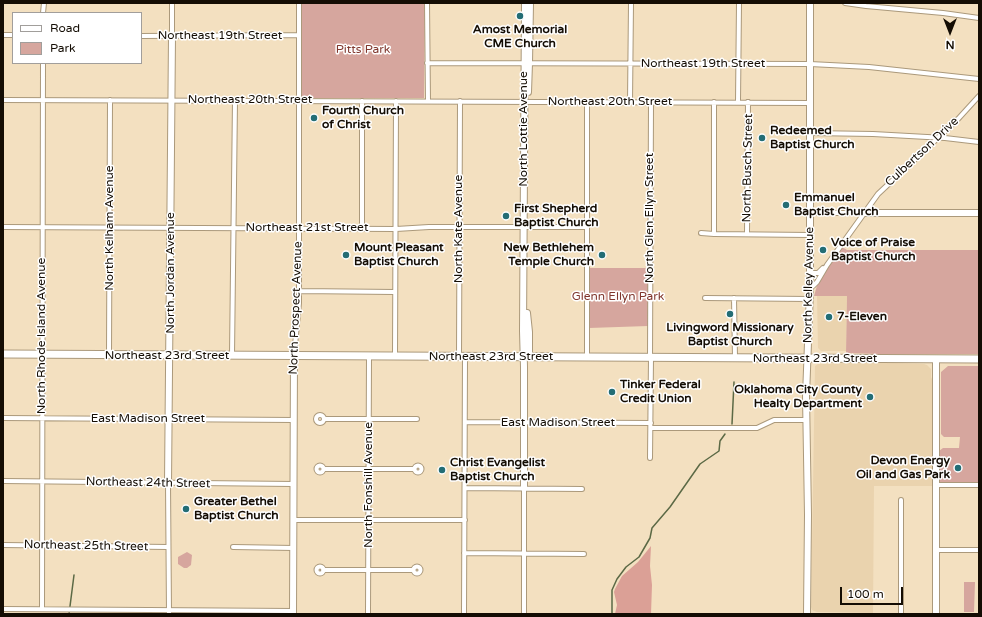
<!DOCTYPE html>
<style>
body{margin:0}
#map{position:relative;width:982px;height:617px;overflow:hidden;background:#f3e0c0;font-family:"Varela Round",sans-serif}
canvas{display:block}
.frame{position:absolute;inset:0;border:4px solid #140d04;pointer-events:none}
.legend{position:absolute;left:12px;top:12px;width:130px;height:52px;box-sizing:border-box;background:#fff;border:1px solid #a19e9b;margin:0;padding:5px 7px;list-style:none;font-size:12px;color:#140d04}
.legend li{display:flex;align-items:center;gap:8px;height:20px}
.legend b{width:20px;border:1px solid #a19e9b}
.north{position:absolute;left:930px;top:12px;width:40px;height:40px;-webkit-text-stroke:3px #fff;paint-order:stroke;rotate:180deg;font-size:11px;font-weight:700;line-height:16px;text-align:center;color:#140d04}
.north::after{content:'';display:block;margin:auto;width:14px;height:18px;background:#140d04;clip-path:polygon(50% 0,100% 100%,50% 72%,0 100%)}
.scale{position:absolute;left:840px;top:587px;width:63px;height:18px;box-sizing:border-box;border:2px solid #140d04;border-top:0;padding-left:5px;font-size:12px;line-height:14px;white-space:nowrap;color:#140d04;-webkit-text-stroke:3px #fff;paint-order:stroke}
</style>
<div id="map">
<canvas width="982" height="617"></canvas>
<div class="frame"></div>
<ul class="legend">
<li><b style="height:5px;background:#fff"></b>Road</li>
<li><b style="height:11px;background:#d6a69e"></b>Park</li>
</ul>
<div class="north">N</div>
<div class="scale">100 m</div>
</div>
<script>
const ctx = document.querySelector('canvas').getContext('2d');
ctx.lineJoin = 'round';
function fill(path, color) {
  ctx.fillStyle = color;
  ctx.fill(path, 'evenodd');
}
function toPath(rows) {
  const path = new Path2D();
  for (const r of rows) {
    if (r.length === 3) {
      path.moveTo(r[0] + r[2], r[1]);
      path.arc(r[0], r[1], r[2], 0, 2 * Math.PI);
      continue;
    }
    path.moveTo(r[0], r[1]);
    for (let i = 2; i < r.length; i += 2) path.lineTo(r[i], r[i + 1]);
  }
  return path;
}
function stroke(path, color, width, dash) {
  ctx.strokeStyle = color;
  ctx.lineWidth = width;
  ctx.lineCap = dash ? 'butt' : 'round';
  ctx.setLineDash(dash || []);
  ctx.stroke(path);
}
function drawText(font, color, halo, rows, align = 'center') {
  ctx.font = font + ' "Varela Round",sans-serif';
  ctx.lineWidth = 3;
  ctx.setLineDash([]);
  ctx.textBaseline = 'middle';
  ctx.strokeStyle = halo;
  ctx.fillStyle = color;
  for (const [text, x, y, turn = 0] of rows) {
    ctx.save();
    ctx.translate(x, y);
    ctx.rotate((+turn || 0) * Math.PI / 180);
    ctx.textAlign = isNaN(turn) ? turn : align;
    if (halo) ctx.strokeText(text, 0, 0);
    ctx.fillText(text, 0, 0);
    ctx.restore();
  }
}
const built = toPath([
 [817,296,847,296,846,351,821,351,818,348],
 [869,362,924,364,927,365,931,369,931,377,932,379,933,486,874,486,873,613,817,612,812,610,811,607,815,366,818,364]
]);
const green = toPath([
 [302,3,425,3,424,98,306,98,302,97],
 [842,247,847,250,979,250,979,354,879,354,846,353,847,296,814,296,818,282],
 [589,268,648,268,648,326,589,328],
 [948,366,979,366,979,484,940,484,938,483,939,451,943,448,959,448,960,437,944,437,941,434,941,372],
 [187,552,192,555,191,565,187,568,184,568,178,564,178,557],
 [964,582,975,582,974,612,964,612]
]);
const forest = toPath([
 [651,546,650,566,652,585,651,614,615,614,617,605,614,592,615,589,622,576,638,562]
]);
const stream = toPath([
 [732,424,734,382],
 [69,614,74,575],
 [612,614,612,590,617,579,626,567,639,557,650,538,652,528,670,507,700,464,719,451,720,441,725,434]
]);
const street = toPath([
 [427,3,428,101],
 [845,3,866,6,943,13,979,18],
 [43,13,44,3],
 [3,35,13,35],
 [141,36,299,35],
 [172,36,172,3],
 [427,63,810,64,869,67,979,79],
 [3,100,810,103],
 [630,102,631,3],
 [738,102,739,3],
 [810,133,873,134,945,138,979,142],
 [810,213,864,213],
 [3,227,396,229,429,227,587,227],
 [362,229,362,101],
 [701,233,714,234,810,235],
 [714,234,714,102],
 [747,234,748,102],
 [810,273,818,273,823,268],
 [810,286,813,286,817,282,827,265,878,194,958,119,979,96],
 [299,291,395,292],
 [705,298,809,299],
 [734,298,735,358],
 [109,355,110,100],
 [232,355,235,100],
 [294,356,299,303,299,3],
 [395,356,396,101],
 [459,357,460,101],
 [587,357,587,102],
 [650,358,651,102],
 [320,419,4],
 [3,418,294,420],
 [324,419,417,419],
 [465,422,651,423],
 [651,428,757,428,774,420,807,420],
 [650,458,651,358],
 [418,469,3.5],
 [320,469,3.5],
 [324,469,414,469],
 [3,481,294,484],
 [168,483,169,614],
 [936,485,979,485],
 [465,488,582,489],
 [294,520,465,520],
 [3,545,168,547],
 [233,547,294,548],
 [936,550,979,550],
 [464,553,584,554],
 [320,570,3.5],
 [417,570,3.5],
 [323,570,413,570],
 [3,609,293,611],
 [42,609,43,63],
 [464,613,465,357],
 [368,614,369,356],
 [524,614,524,488],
 [901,614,901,500]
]);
const secondary = toPath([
 [528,92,529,63,530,3],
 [864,213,979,213],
 [527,313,529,332,529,357],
 [168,483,172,36],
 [524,488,524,367,523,331,525,3],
 [293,614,294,356],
 [807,614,808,515,806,396,810,290,810,3],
 [936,614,936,359]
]);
const primary = toPath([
 [3,354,979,359]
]);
const markers = [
 [520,16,4,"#236d75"],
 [314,118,4,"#236d75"],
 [762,138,4,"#236d75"],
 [786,205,4,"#236d75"],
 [506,216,4,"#236d75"],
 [823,250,4,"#236d75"],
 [346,255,4,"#236d75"],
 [602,255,4,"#236d75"],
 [730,314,4,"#236d75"],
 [829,317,4,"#236d75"],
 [612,392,4,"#236d75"],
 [870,397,4,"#236d75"],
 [958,468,4,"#236d75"],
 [442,470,4,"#236d75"],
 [186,509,4,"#236d75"]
];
const poiNames = [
 ["Amost Memorial",520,30,"center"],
 ["CME Church",520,44,"center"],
 ["Fourth Church",322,111],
 ["of Christ",322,125],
 ["Redeemed",770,131],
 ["Baptist Church",770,145],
 ["Emmanuel",794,198],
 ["Baptist Church",794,212],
 ["First Shepherd",514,209],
 ["Baptist Church",514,223],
 ["Voice of Praise",831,243],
 ["Baptist Church",831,257],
 ["Mount Pleasant",354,248],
 ["Baptist Church",354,262],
 ["New Bethlehem",594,248,"right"],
 ["Temple Church",594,262,"right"],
 ["7-Eleven",837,317],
 ["Livingword Missionary",730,328,"center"],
 ["Baptist Church",730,342,"center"],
 ["Tinker Federal",620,385],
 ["Credit Union",620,399],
 ["Oklahoma City County",862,390,"right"],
 ["Healty Department",862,404,"right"],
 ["Devon Energy",950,461,"right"],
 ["Oil and Gas Park",950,475,"right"],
 ["Christ Evangelist",450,463],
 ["Baptist Church",450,477],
 ["Greater Bethel",194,502],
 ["Baptist Church",194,516]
];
const streetNames = [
 ["Northeast 19th Street",220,36],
 ["Northeast 19th Street",703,64],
 ["Northeast 20th Street",250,100],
 ["Northeast 20th Street",610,102],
 ["North Lottie Avenue",524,129,-90],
 ["Culbertson Drive",922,152,-43],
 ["North Busch Street",748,168,-89],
 ["North Glen Ellyn Street",650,218,-90],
 ["North Kelham Avenue",110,228,-90],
 ["Northeast 21st Street",307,228],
 ["North Kate Avenue",459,229,-90],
 ["North Jordan Avenue",171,273,-90],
 ["North Kelley Avenue",809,285,-89],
 ["North Prospect Avenue",296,308,-88],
 ["North Rhode Island Avenue",42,336,-90],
 ["Northeast 23rd Street",167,356],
 ["Northeast 23rd Street",491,357],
 ["Northeast 23rd Street",815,359],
 ["East Madison Street",148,419],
 ["East Madison Street",558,423],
 ["Northeast 24th Street",148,483,1],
 ["North Fonshill Avenue",369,485,-90],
 ["Northeast 25th Street",86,546,1]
];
const parkNames = [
 ["Pitts Park",363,50],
 ["Glenn Ellyn Park",618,297]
];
fill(built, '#ead3ae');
fill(green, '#d6a69e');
fill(forest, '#dba096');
stroke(stream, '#5b6945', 1.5);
stroke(street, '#ab997b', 6);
stroke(secondary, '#ab997b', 8);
stroke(primary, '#ab997b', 9);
stroke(street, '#fff', 4);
stroke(secondary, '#fff', 6);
stroke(primary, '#fff', 7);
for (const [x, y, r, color] of markers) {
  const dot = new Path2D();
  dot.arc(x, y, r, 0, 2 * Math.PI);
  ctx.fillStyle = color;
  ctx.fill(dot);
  stroke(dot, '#fff', 1.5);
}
drawText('bold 12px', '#140d04', '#fff', poiNames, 'left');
drawText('12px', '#140d04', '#fff', streetNames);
drawText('12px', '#80372d', '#fff', parkNames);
</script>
